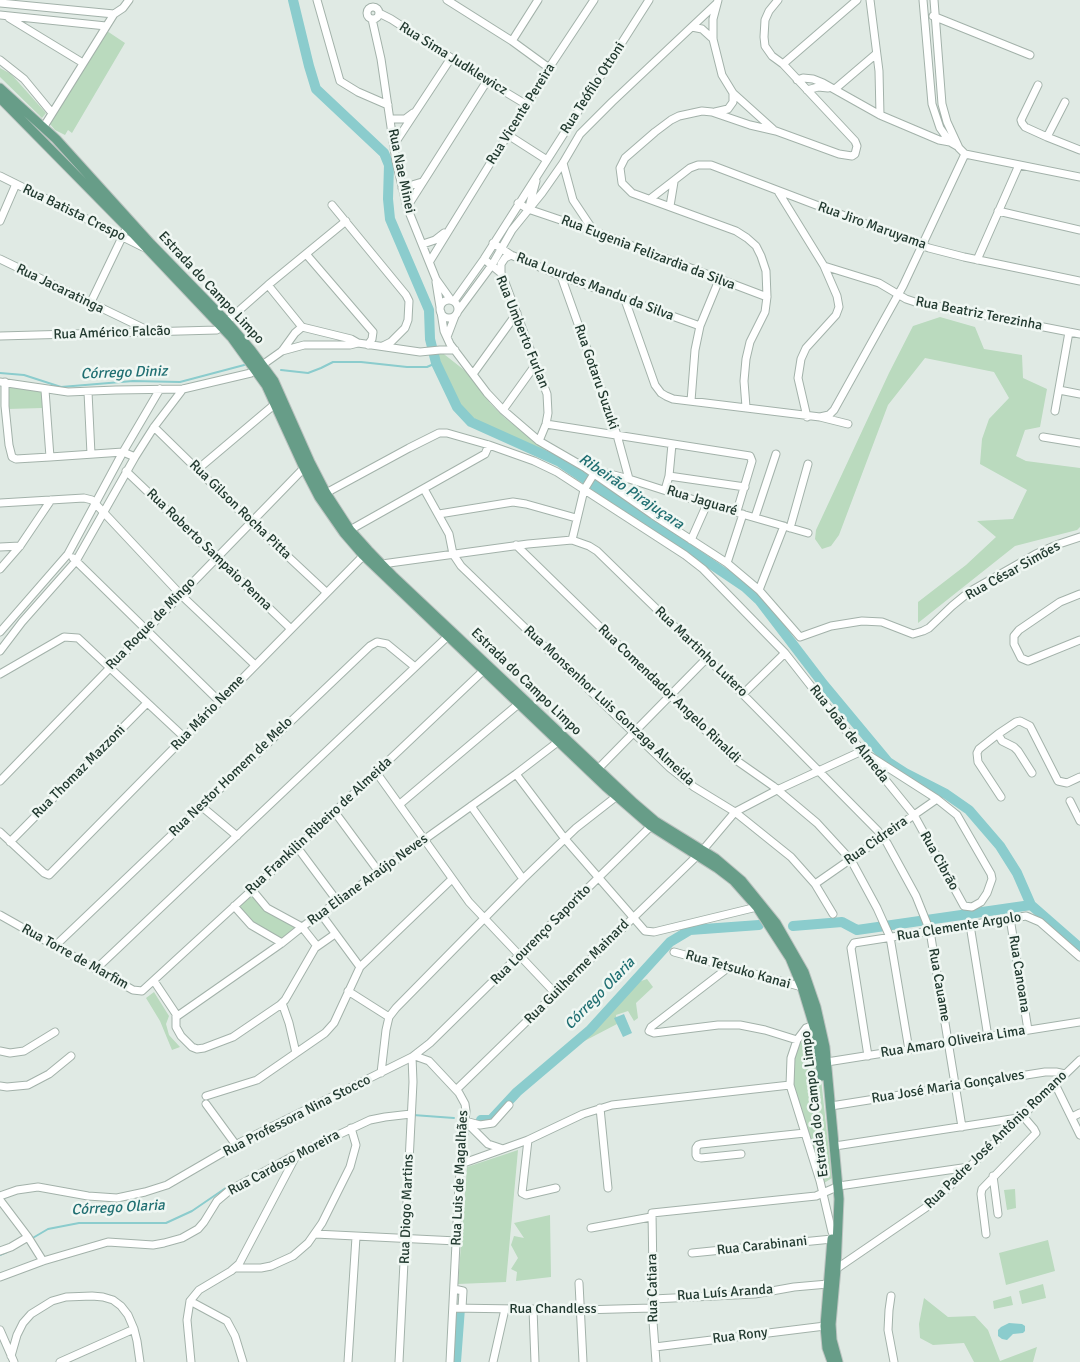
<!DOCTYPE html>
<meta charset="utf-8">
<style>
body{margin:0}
canvas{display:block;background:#e0eae4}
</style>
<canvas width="1080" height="1362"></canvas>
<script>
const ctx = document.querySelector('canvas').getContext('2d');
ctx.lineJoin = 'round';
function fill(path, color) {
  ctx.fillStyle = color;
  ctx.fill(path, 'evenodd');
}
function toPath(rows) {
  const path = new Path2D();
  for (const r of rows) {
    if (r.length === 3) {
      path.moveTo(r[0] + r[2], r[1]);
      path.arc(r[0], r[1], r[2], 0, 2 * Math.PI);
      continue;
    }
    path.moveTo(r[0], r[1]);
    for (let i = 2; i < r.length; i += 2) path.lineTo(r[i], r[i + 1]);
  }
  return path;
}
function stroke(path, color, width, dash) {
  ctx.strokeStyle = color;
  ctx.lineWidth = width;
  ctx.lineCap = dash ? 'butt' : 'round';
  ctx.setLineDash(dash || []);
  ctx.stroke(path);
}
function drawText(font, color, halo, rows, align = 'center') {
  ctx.font = font + ' Signika,sans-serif';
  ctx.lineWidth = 5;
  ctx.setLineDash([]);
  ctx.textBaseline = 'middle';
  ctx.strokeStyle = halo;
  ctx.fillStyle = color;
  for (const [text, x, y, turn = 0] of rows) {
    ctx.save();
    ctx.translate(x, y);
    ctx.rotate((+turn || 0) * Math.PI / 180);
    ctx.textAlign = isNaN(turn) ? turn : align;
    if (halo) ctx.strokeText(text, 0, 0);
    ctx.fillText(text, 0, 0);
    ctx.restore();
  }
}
const green = toPath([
 [107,31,125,43,72,133,68,130,65,135,55,130,50,124],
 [0,68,11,74,46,113,42,118,0,77],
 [940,317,975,327,984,349,1022,355,1023,378,1047,389,1040,427,1025,430,1016,456,1026,461,1080,468,1080,527,1077,530,1015,546,918,623,918,602,966,565,996,537,977,521,1013,519,1027,490,980,464,982,439,989,419,1009,398,994,372,925,358,888,405,839,535,831,546,822,549,815,539,816,530,889,373,913,326],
 [440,351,473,377,490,403,505,418,548,452,502,436,472,417,453,399,434,355],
 [7,383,44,392,43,408,7,409],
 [251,893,298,925,279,942,257,928,238,908],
 [647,979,653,987,636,1003,638,1018,634,1021,628,1011,616,1015,617,1024,571,1048,581,1034,638,982],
 [154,992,169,1016,166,1024,169,1035,180,1047,172,1050,160,1021,146,998],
 [812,1025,816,1034,832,1178,821,1185,791,1085,797,1040],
 [518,1150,506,1282,458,1284,467,1167],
 [1015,1189,1016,1208,1007,1210,1004,1190],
 [550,1215,551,1277,516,1281,517,1272,511,1269,518,1258,511,1245,514,1236,524,1238,514,1223],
 [1048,1240,1055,1271,1006,1285,999,1253],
 [1043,1284,1046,1298,1022,1304,1019,1291],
 [1011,1296,1013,1305,994,1309,993,1301],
 [924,1298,948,1317,975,1316,988,1330,1000,1361,1037,1347,1033,1362,974,1362,964,1343,933,1345,920,1338,919,1324]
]);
const water = toPath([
 [624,1014,632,1033,623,1037,614,1018],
 [454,1308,465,1308,461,1362,451,1362],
 [1009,1323,1022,1324,1025,1326,1025,1331,1023,1333,1013,1334,1007,1340,1002,1339,998,1336,998,1330,1001,1327]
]);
const stream = toPath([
 [281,370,308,373,321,368,333,362,361,362,407,367,427,367,436,363],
 [0,373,24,375,61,387,133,381,180,382,248,364],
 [413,1115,454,1118],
 [31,1239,48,1229,79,1223,166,1223,192,1211,233,1183],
 [0,1255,7,1252]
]);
const river = toPath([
 [293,0,309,66,316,89,384,153,389,165,388,199,390,219,429,310,430,339,436,363,457,407,471,422,560,462,745,587,759,600,824,685,888,762,905,773,946,794,969,810,1000,846,1017,873,1031,905,1080,948],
 [793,926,842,922,857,930,1031,905],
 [481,1120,491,1120,517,1092,590,1030,670,942,690,930,759,925]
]);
const minor = toPath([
 [317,0,340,81,358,92,388,105],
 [447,0,512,41,549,68],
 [718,0,713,19,713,39,722,75,733,93,773,129],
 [870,0,879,71,880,115],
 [923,0,932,104,940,128,950,142],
 [934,0,942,104,947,122,959,148,965,154,1080,177],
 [0,3,114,14],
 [373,13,6],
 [379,13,391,19,487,81,527,105],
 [0,15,106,26],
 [933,16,1030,55],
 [9,18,83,63],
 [372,19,381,59,396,161,407,207,436,279,451,300],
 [692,27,702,29,713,39],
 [512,41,538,0],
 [0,60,24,79,52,113],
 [783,64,857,0],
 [797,80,803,78,813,79,823,83,880,115,939,140,950,142,957,146],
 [1038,85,1021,120,1022,123,1025,127,1047,137,1080,150],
 [835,89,876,54],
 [807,90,818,87,828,88],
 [715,112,728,109,733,102,733,93],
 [390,119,405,119,413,113],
 [43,128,114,14,123,8,129,0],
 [508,135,547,160],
 [1047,137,1065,102],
 [395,143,451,58],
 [563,163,573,200,593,230],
 [0,176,143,247],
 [402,188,422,182],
 [779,193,824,266,837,296,839,307,836,315,806,348,801,359,798,378,807,417],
 [650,199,690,168,698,165,711,165,929,248,964,257,1080,281],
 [518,203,528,209,593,231,767,297],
 [332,205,406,295,409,301,408,320,405,328,391,342,383,346],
 [670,206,674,182],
 [407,207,487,81],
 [529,207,536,181],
 [998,211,1080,230],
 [0,221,16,184],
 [493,243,511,255,561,276,700,326],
 [423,244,435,240,444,233],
 [306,254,373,332,372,339,368,345],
 [0,259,143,328,147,332],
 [484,259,501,273,503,277,547,394,548,413,546,424,539,441],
 [977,260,1019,165],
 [430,261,549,68,594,0],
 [824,266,879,283,906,299,915,302,1080,334],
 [501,273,501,264,505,258,511,255],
 [561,276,598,380,617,435,629,479],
 [436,282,440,307],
 [268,285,302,327],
 [449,309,9],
 [625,300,655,385,661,393,666,396,673,399,820,417,848,424],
 [454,301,484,259,649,0],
 [90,304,127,227],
 [458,311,492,265,512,230,542,193,563,163,580,134,612,102,716,4],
 [441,312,444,331,450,344,487,393,503,410,539,441,584,467,653,515,727,563,759,590,800,637,831,626,862,621,882,622,913,634,923,631,929,628,952,606,969,592,990,580,1036,554,1059,544,1080,537],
 [302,327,351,339,358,343],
 [0,336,217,330,268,285,346,221],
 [447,337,455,316],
 [282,351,304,345,350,345,358,343,420,352,440,350,455,350],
 [473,374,517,313],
 [0,382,68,392,116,390,183,389,251,373,282,351,295,333,302,327],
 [5,382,5,406,9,445,12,457,16,459,50,457,123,452,135,457],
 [45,390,50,457],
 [1059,390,1080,394],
 [88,392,91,454],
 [691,401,695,350,700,326,719,280],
 [746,407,744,381,746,359,750,342,765,312,767,297,766,271,761,256,756,246,747,238,736,231,632,193,622,183,620,168,625,158,655,132,671,120,679,116,702,111,712,112,750,125,776,131,839,154,852,156,855,154,857,146,855,141,783,64,772,56,765,46,764,37,765,20,769,11,778,0],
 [503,410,536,364],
 [1055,411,1069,332],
 [820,417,829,415,834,410,903,286,965,154],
 [546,424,750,456,752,461,737,511],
 [154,427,251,522,326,592],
 [1043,437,1080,443],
 [587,468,629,479,707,504,808,533],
 [198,469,275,404],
 [126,471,291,629],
 [669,476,745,487],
 [424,489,449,534,453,554,461,566,670,768,694,787,735,812,791,857,815,884,833,914],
 [665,490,669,476,672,444],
 [326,493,409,448,439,433,447,433,489,445,534,461,557,472,685,555,703,569,785,653,862,751,914,815,964,906,972,907,981,902,987,893,992,879,991,874,957,815,937,799,862,751,777,790,735,812,702,851,457,1089],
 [0,503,84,498,92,500,181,595,255,665],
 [439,514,513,502,526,504,576,518],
 [755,517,776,454],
 [790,528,808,464],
 [350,530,485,454,489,445],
 [572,540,584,490,595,472],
 [691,540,707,504],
 [516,545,675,700,733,758,773,786,817,823,851,860,877,908,890,937,909,1050],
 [0,547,20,546],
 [73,558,219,701],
 [727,563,743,514],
 [382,564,528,544,572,540,589,546,597,551,711,662,878,831,887,843,916,896,930,931,962,1127],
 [0,569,20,546,51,500],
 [759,590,784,526],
 [1080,594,1060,602,1019,630,1014,636,1014,644,1021,658,1028,661,1080,640],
 [0,632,68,554,123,452,160,389],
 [0,651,22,622,76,561,135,457,154,427,183,389],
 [0,674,64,637,78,638,185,738],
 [743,694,785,653],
 [998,734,1002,741,1014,747,1018,751,1032,773],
 [376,772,469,902,556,994],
 [595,772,707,658],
 [516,774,565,839,645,931,654,932,757,907],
 [0,781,304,468],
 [1001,797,978,762,977,753,979,749,998,734,1016,722,1020,721,1030,726,1058,781,1067,783,1080,777],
 [1070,801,1080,821],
 [400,804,522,701],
 [201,806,237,836],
 [471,806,523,879],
 [334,811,379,872],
 [0,832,44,873,49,875,367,552],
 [10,842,147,703],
 [297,847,338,902],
 [815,884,937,799],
 [252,890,267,908,302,927,317,946],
 [234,906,251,925,282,943],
 [321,914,360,967],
 [0,915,133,990,142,991,252,890,483,671],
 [1010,918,1028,1030],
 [970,925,988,1037],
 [54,947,370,646,377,642,387,644,415,667],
 [674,952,802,987],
 [729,967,651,1027,649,1031,654,1033,718,1025,740,1025,765,1030,797,1040],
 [96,969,447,637],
 [154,981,176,1014,176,1027,181,1036,192,1047,197,1049,204,1048,233,1037,280,1005,285,1000,315,948,335,934],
 [348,991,389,1017],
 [282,1003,289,1023,296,1053],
 [176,1017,282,943,302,927,516,774,559,741],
 [814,1025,806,1028,797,1040,791,1058,790,1085,820,1181,832,1232],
 [0,1051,10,1053,24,1051,55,1032],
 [415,1056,429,1061,459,1093,465,1104,466,1111,459,1184,450,1362],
 [868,1056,851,948,854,943,1026,916,1040,922,1080,957],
 [827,1062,1080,1022],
 [381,1073,386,1030,389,1017,396,1008,523,879,576,828,617,796],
 [1055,1084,1080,1135],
 [0,1086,7,1087,28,1085,49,1074,71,1056],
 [206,1096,257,1080,325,1033,334,1023,360,967,452,879],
 [206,1104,236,1145],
 [831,1106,1045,1072,1056,1072,1065,1074],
 [600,1108,608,1188],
 [1072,1117,1080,1113],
 [465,1121,480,1125,493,1123,509,1105],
 [468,1124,488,1144,503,1149],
 [528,1140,522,1193,526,1195,556,1188],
 [835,1146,1018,1118],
 [741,1154,701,1158,697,1157,696,1155,696,1148,698,1145,701,1144,805,1133],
 [461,1164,528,1140,583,1114,612,1105,790,1085],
 [993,1176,998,1214],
 [0,1196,17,1190,38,1187,88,1196,117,1198,145,1192,167,1185,241,1142,412,1057,430,1043,651,826],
 [0,1200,28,1237,43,1261],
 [591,1228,651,1217],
 [315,1234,457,1241],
 [986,1234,981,1194,982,1189,1036,1133,1034,1129,1022,1115],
 [0,1251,11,1247,28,1237],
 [692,1253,832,1239],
 [235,1268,261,1268,271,1266,293,1256,308,1243,322,1223,350,1167,356,1145,351,1128],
 [836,1269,931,1204,1080,1060],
 [0,1277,43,1261,108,1242,153,1245,164,1243,182,1238,198,1229,204,1222,217,1201,230,1190,297,1154,370,1120,385,1117,411,1114],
 [579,1283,583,1362],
 [454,1289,463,1291,462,1308],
 [891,1296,889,1310,888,1330,894,1362],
 [653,1299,755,1294,794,1287,828,1284],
 [190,1301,227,1321,235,1336,243,1362],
 [453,1308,581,1310,652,1308],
 [533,1309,535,1362],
 [0,1330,14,1362],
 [655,1347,825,1326],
 [11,1356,17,1335,23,1323,31,1314,52,1301,66,1297,92,1296,103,1297,113,1300,121,1306,128,1315,134,1329,137,1341,140,1362],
 [60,1362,134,1329],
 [191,1362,187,1320,190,1301,199,1290,231,1271,239,1264,297,1154],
 [348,1362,356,1237],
 [399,1362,413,1082,412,1057],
 [493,1362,505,1309],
 [656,1362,652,1308,653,1276,652,1213,816,1196,839,1186,969,1167]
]);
const major = toPath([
 [0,88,56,139,151,244,227,322,251,350,274,381,310,462,326,493,350,530,368,550,394,577,634,803,655,821,715,858,742,881,776,923,804,972,816,1007,825,1047,839,1199,836,1269,831,1324,832,1340,838,1362],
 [0,98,127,227,232,338,266,385,304,468,319,497,344,533,363,555,605,786,651,826,717,868,734,881,757,907,790,958,802,987,815,1030,822,1076],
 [832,1362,827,1348,825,1326,832,1239]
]);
const streetNames = [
 ["Rua Sima Judklewicz",453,59,32],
 ["Rua Teófilo Ottoni",593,88,-57],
 ["Rua Vicente Pereira",521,114,-58],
 ["Rua Nae Minei",401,171,78],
 ["Rua Batista Crespo",74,213,26],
 ["Rua Jiro Maruyama",872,226,20],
 ["Rua Eugenia Felizardia da Silva",648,253,21],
 ["Rua Lourdes Mandu da Silva",595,287,21],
 ["Estrada do Campo Limpo",211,288,47],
 ["Rua Jacaratinga",60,289,26],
 ["Rua Beatriz Terezinha",979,314,11],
 ["Rua Umberto Furlan",522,332,68],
 ["Rua Américo Falcão",112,333,-2],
 ["Rua Gotaru Suzuki",596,377,71],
 ["Rua Jaguaré",702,501,17],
 ["Rua Gilson Rocha Pitta",240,510,44],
 ["Rua Roberto Sampaio Penna",209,550,44],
 ["Rua César Simões",1013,571,-29],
 ["Rua Roque de Mingo",151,624,-46],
 ["Rua Martinho Lutero",701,652,44],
 ["Estrada do Campo Limpo",526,682,44],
 ["Rua Comendador Angelo Rinaldi",669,694,44],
 ["Rua Monsenhor Luis Gonzaga Almeida",609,706,43],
 ["Rua Mário Neme",208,713,-46],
 ["Rua João de Almeda",849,734,52],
 ["Rua Thomaz Mazzoni",79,772,-45],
 ["Rua Nestor Homem de Melo",231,777,-44],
 ["Rua Frankilin Ribeiro de Almeida",319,826,-43],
 ["Rua Cidreira",876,841,-35],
 ["Rua Cibrão",939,861,61],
 ["Rua Eliane Araújo Neves",368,880,-36],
 ["Rua Clemente Argolo",959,927,-9],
 ["Rua Lourenço Saporito",541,935,-45],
 ["Rua Torre de Marfim",75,957,29],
 ["Rua Tetsuko Kanai",738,970,16],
 ["Rua Guilherme Mainard",577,972,-45],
 ["Rua Canoana",1019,974,81],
 ["Rua Cauame",939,985,80],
 ["Rua Amaro Oliveira Lima",953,1042,-9],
 ["Rua José Maria Gonçalves",948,1087,-9],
 ["Estrada do Campo Limpo",815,1104,-97],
 ["Rua Professora Nina Stocco",297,1116,-27],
 ["Rua Padre José Antônio Romano",996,1140,-44],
 ["Rua Cardoso Moreira",284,1163,-28],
 ["Rua Luis de Magalhães",460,1178,-87],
 ["Rua Diogo Martins",407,1209,-88],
 ["Rua Carabinani",762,1246,-6],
 ["Rua Catiara",653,1288,-91],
 ["Rua Luís Aranda",725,1293,-4],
 ["Rua Chandless",553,1309],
 ["Rua Rony",740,1336,-7]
];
const waterNames = [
 ["Córrego Diniz",124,373,-2],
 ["Ribeirão Pirajuçara",631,492,34],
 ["Córrego Olaria",600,994,-46],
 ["Córrego Olaria",118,1208,-3]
];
fill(green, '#badabe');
fill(water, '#8bcccd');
stroke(stream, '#8bcccd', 2);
stroke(river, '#8bcccd', 10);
stroke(minor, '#a3b2aa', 9);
stroke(major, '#bdc4c1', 11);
stroke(minor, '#fff', 7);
stroke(major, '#679d88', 9);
drawText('14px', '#223a30', '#f0f7f3', streetNames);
drawText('italic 15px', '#206f72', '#f0f7f3', waterNames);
</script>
